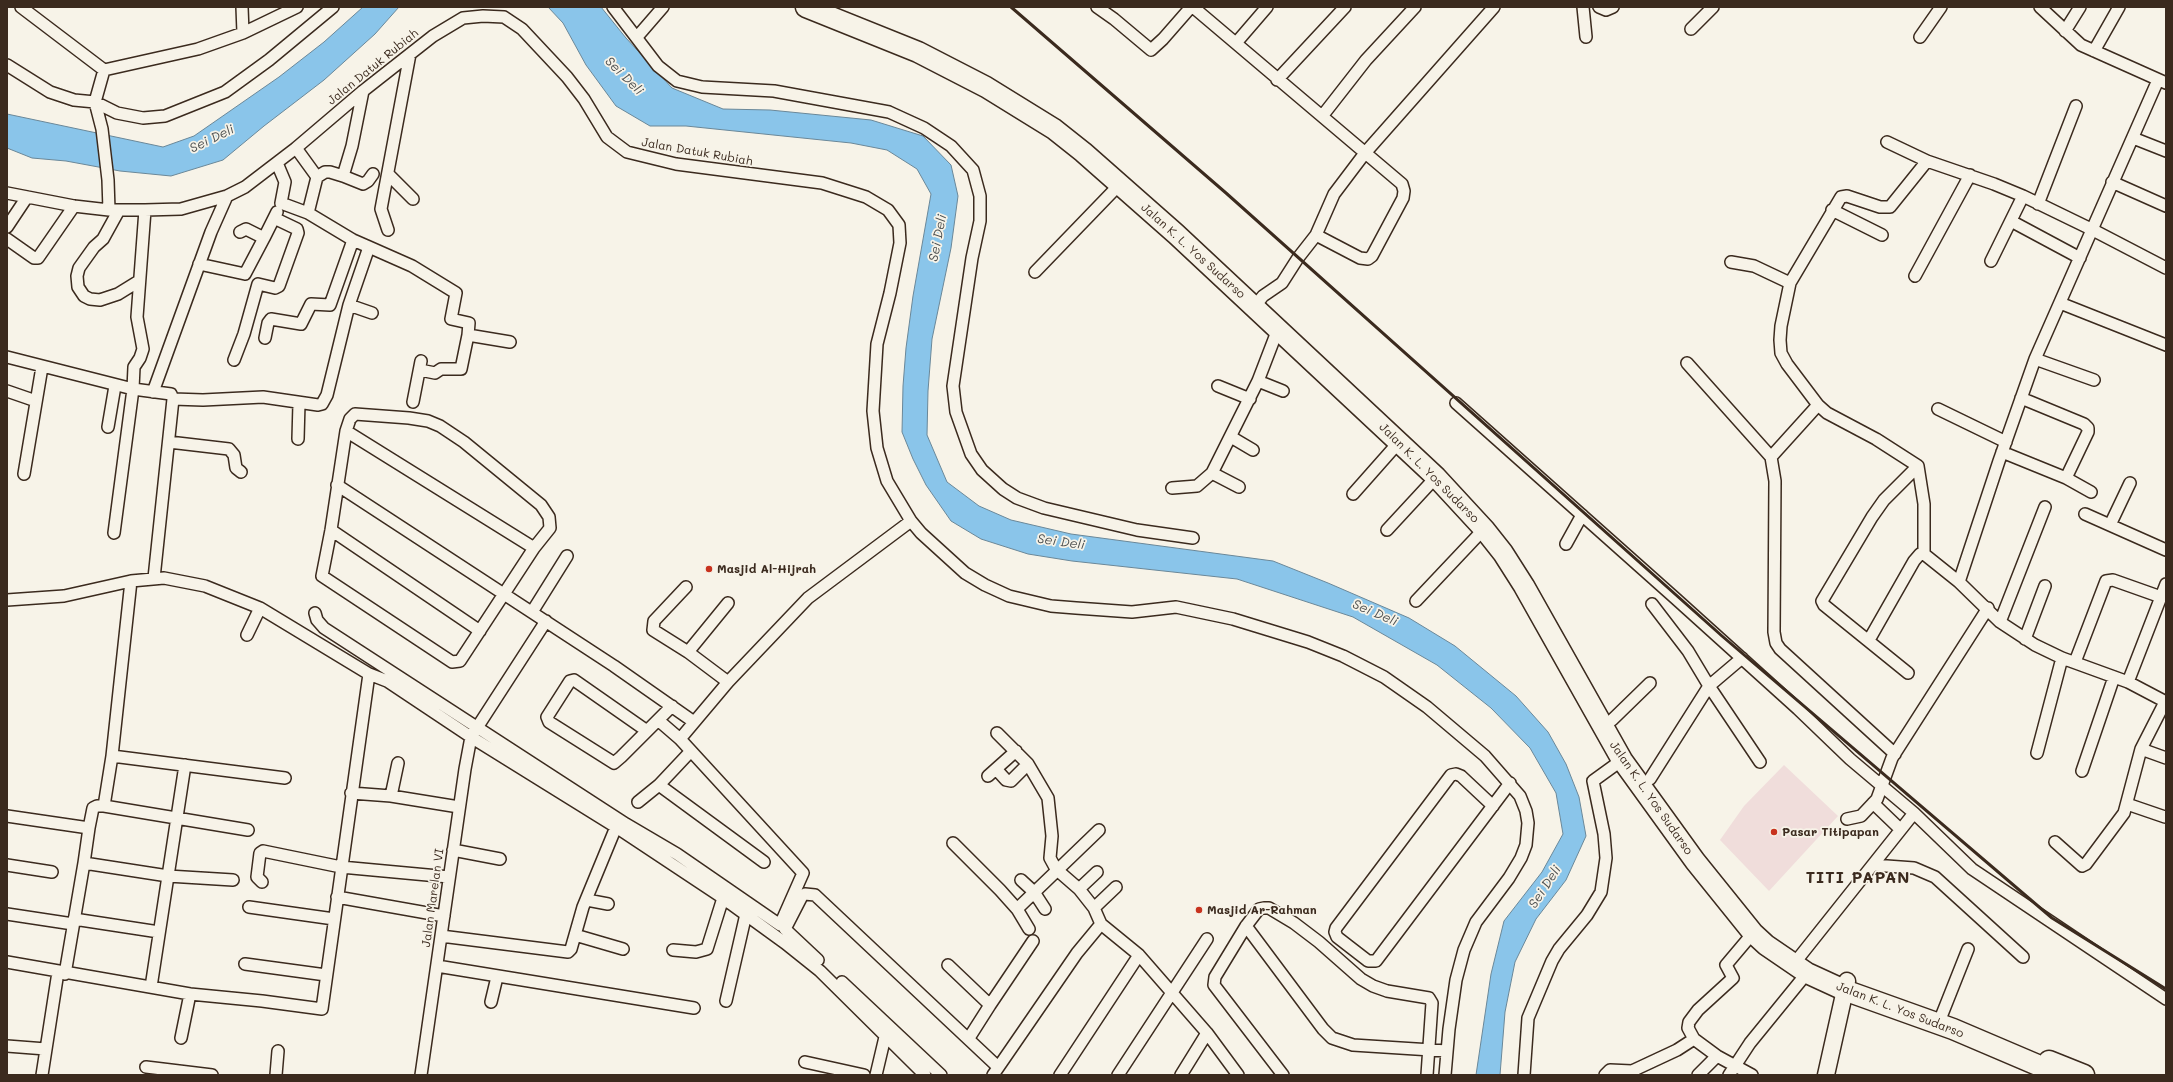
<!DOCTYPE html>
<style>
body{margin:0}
#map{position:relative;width:2173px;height:1082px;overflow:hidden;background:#f7f3e8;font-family:Mali,sans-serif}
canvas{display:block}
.frame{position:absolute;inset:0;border:8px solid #3b2a1e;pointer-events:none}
</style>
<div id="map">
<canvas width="2173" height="1082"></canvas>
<div class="frame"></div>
</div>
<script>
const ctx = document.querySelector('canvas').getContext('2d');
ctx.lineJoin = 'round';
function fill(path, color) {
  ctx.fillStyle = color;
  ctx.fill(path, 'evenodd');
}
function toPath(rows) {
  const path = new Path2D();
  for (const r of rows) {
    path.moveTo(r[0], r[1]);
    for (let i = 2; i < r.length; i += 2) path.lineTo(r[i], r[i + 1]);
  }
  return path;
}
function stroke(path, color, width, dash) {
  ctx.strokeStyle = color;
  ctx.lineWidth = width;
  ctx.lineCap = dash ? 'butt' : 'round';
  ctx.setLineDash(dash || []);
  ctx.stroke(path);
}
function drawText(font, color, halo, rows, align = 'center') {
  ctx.font = font + ' Mali,sans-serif';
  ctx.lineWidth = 3.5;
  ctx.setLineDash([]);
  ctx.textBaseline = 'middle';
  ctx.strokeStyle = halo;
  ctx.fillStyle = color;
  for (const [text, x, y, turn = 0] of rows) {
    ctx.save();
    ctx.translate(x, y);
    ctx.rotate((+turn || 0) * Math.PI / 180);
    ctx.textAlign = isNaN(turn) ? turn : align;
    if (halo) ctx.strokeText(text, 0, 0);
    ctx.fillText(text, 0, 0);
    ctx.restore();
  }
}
const built = toPath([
 [1784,765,1838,816,1769,891,1720,840,1744,806]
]);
const water = toPath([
 [363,7,399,7,375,34,324,80,264,126,223,160,171,176,120,171,66,161,32,158,7,148,7,114,163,147,194,136,279,77,324,42,363,7],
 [548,7,601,7,626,38,672,88,723,109,770,110,871,120,923,136,951,165,958,196,951,248,932,339,928,391,927,435,947,482,979,506,1011,520,1071,534,1273,561,1328,583,1409,618,1455,646,1516,696,1548,732,1566,764,1579,797,1586,836,1566,880,1536,919,1515,962,1505,1012,1500,1075,1476,1075,1491,974,1504,921,1542,872,1563,834,1556,793,1530,748,1491,708,1437,665,1353,617,1237,579,1072,561,1028,554,981,539,951,521,926,485,913,459,902,432,903,386,906,348,913,296,931,194,917,169,887,150,851,143,686,126,650,126,616,106,586,65,563,23,548,7]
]);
const street = toPath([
 [21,7,104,70],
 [242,7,243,33],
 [613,7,658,66,677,81,702,87,774,91,889,112,924,128,951,146,973,170,980,196,980,221,972,258,953,386,956,412,971,454,982,470,1003,489,1017,498,1044,508,1137,530,1193,538],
 [1097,7,1114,19,1151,50,1163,39,1191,7],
 [1193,7,1402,184,1404,191,1403,198,1372,256,1368,259,1360,258,1316,235],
 [1583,7,1586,37],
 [1599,7,1606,10,1613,7],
 [2040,7,2081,45,2166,83],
 [1691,29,1713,7],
 [2065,31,2080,7],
 [637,37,663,7],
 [1920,37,1941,7],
 [1236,43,1267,7],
 [2094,51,2119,7],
 [7,65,50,92,74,100,95,102,117,113,143,118,165,116,225,92,269,60,333,7],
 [1277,80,1345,7],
 [363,91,352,146,343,176,363,184,368,181,373,174],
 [1323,115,1366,60,1415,7],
 [2133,138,2166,151],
 [1887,142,1927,161],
 [296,148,317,177],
 [277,163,285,182,281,203,308,213,353,240,369,247],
 [389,175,413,199],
 [2112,182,2166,206],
 [7,193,74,206,109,210,145,210,181,209,227,196,245,187,296,148,363,91,433,36,463,18,483,16,504,17,522,29,567,77,584,99,607,137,627,152,676,164,822,183,866,197,888,210,899,225,900,243,890,293,877,344,873,411,877,448,887,481,911,521,921,533,965,573,985,585,1009,596,1051,606,1076,608,1132,612,1176,607,1233,619,1308,642,1343,656,1384,677,1427,707,1485,756,1520,796,1526,811,1528,823,1526,845,1521,858,1509,878,1476,922,1464,950,1456,980,1449,1029,1445,1075],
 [2038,204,2076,106],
 [109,210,108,180,102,129,95,102,104,70,198,49,243,33,297,7],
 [119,210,103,239,94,247,79,268,77,276,78,287,84,296,90,299,100,300,118,294,139,281],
 [145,210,137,317,143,349,140,358,134,367,133,389,171,394,173,399,154,578],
 [1832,210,1882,235],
 [308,213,317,177,325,172,330,172,343,176],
 [2011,221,2080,258],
 [7,227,27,197],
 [388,230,381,209,410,54],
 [240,232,246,229,264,238,277,212],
 [7,239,34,258,38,258,74,206],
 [1991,261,2023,196],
 [1731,262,1754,266,1790,283,1781,326,1780,340,1781,353,1787,364,1818,405,1827,413,1876,439,1918,466],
 [199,264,245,274,264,238],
 [1035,272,1119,185],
 [1915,276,1970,175],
 [1790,283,1841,197,1847,196,1880,207,1890,207,1927,161,1994,184,2023,196,2093,230,2166,268],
 [2060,303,2166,345],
 [349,305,372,313],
 [1255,306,1263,296,1282,283,1298,258,1316,235,1334,194,1365,153,1494,7],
 [265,338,268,323,271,319,301,324,311,304,330,305,353,240],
 [7,357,133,389,114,533],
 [2035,359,2094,380],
 [234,360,244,334,258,284,275,288,279,286,298,233,297,229,274,218],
 [1687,363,1771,457,1775,481,1774,632,1776,643,1780,649,1895,754],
 [420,370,435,373,441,369,461,369,468,335,510,342],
 [1258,381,1283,391],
 [1218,386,1250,399],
 [7,391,36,401],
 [153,392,211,232,227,196],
 [2021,398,2084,424,2088,428,2088,432,2066,478],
 [173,399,203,400,263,397,318,405,322,404,327,395,349,305,369,247,412,266,456,293,451,319,469,323,468,335],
 [413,402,421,361],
 [1456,403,1675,598,1798,709,1850,759,1914,813],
 [1938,409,2006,442],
 [355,414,409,418,428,421,440,426,464,442,541,505,549,517,550,528,534,548,460,661,452,662,322,576,331,530,346,431,350,419,355,414],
 [108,427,115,386],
 [346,431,534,548],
 [1231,437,1253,450],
 [298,439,299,403],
 [169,442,229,449,234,455,236,468,241,472],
 [2002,452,2066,478,2091,492],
 [1771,457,1818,405],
 [1212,473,1239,487],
 [24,474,42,367],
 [337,485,614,666,694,722],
 [1172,488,1197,486,1212,473,1258,381,1278,329],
 [1353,494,1399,442],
 [2085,514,2166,550],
 [2110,525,2130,483],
 [331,530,480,631],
 [1387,530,1436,477],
 [1566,544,1582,515],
 [1959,582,1999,461,2035,359,2158,80],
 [686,587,654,621,653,630,688,652,728,682],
 [7,600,64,596,131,581,164,578,205,586,260,608,369,674,387,681,471,737,616,827,723,898,785,943,820,971,925,1075],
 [1416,601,1484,529],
 [1652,604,1688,651,1709,686,1760,762],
 [532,612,567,556],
 [315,613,317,620,324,628,626,824,677,854,780,925,803,873,680,739,728,682,808,598,911,521],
 [2000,622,2045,507],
 [247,635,260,608],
 [2025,639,2045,586],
 [1869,640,1914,561,1920,554,1924,554,1959,582,2000,622,2035,645,2062,658,2128,682,2166,702],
 [688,652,728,603],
 [2075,662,2106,581,2113,580,2161,597],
 [1908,673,1824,605,1822,601,1872,517,1884,500,1918,466,1924,504,1924,554],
 [2128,682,2166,584],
 [658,720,680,739],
 [1612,720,1650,683],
 [647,731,574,680,570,681,547,717,549,722,614,763,621,757,672,706],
 [997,733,1028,764,1048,798,1052,836,1050,858,1056,869,1079,889,1094,908,1101,924,1139,955,1207,1033,1238,1075],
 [2141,749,2166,758],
 [691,751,659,785,764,862],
 [2037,753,2062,658],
 [112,756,285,778],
 [996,769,1006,780,1011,781,1028,764],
 [2082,771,2114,677],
 [988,776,1016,751],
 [1650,779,1709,686,1742,658],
 [351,793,391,796,459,807],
 [391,796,398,763],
 [638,802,659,785],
 [1873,803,1900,829],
 [2127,804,2165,817],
 [104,806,112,756,131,581],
 [1493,806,1461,776,1456,774,1451,775,1336,928,1335,932,1337,937,1368,961,1376,961,1510,783],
 [7,816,89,828,93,808,97,806,104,806,248,830],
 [1847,819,1861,816,1877,799,1892,758,1988,608],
 [2055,842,2082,866,2086,864,2124,813,2141,749,2165,702],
 [953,843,1000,890,1017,909,1029,929],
 [453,850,500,859],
 [84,863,89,828],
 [7,865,52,872],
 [1873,865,1914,868,1935,877,2023,957],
 [1021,880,1034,892,1045,909],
 [262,882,257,877,260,853,263,851,341,867,449,877],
 [1079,889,1097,872],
 [337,897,444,916],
 [587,900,608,904],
 [249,907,334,919],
 [1094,908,1116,887],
 [1017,909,1099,830],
 [7,914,73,924],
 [74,919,159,932],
 [1246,926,1323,1029,1332,1038,1353,1045,1447,1051],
 [575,935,623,949],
 [441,936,568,952,571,949,583,907,616,827],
 [673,950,696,952,707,949,723,898],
 [818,960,785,929,802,896,805,894,815,895,998,1067],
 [7,962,190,994,262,1001,322,1009,369,674],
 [245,964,326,975],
 [948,965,990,1005,969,1038],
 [1793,965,1914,813,1972,869,2166,999],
 [437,966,694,1008],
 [65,974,84,863,168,876,233,880],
 [842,982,941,1075],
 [151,987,185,765],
 [726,1001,746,914],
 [491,1002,497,977],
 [990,1005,1033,941],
 [1941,1017,1968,949],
 [181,1038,190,994],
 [7,1046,46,1049],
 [805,1062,864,1075],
 [146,1067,212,1075],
 [42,1075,58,972],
 [276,1075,278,1051],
 [421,1075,465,769,471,737,546,621],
 [876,1075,885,1037],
 [993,1075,1077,953,1101,924],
 [1060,1075,1139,955],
 [1118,1075,1207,939],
 [1181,1075,1207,1033],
 [1283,1075,1214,985,1215,977,1246,926,1259,909,1264,908,1269,908,1294,923,1319,942,1361,979,1373,986,1387,991,1429,998,1432,1003,1427,1075],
 [1524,1075,1528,1018,1552,961,1559,949,1587,915,1601,892,1606,858,1604,834,1593,781,1622,760],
 [1605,1075,1610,1070,1632,1071,1677,1050,1694,1039],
 [1698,1075,1717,1056],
 [1729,1075,1750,1043,1807,973],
 [1752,1075,1717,1056,1694,1039,1688,1028,1689,1022,1698,1010,1733,978,1726,965,1753,933]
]);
const secondary = toPath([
 [1826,1075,1847,981]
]);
const highway = toPath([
 [806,7,918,52,986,87,1054,129,1083,152,1176,234,1436,477,1484,529,1503,553,1524,586,1622,760,1695,861,1753,933,1766,945,1807,973,1844,990,1953,1029,2061,1075],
 [2049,1061,2084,1075]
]);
const rail = toPath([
 [1011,7,1226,193,1722,636,2052,918,2166,989]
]);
const markers = [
 [709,569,4,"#c8321e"],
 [1774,832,4,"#c8321e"],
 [1199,910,4,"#c8321e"]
];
const streetNames = [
 ["Jalan Datuk Rubiah",373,67,-39],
 ["Jalan Datuk Rubiah",697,152,10],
 ["Jalan K. L. Yos Sudarso",1193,251,42],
 ["Jalan K. L. Yos Sudarso",1429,473,45],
 ["Jalan K. L. Yos Sudarso",1651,798,55],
 ["Jalan Marelan VI",433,898,-82],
 ["Jalan K. L. Yos Sudarso",1900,1010,21]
];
const poiNames = [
 ["Masjid Al-Hijrah",717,569],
 ["Pasar Titipapan",1782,832],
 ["Masjid Ar-Rahman",1207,910]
];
const waterNames = [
 ["Sei Deli",624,76,45],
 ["Sei Deli",212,139,-26],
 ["Sei Deli",938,238,-79],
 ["Sei Deli",1061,542,8],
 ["Sei Deli",1375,613,23],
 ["Sei Deli",1545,887,-57]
];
const districtNames = [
 ["TITI PAPAN",1858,878]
];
fill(built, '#f0dddb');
fill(water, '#8ac5ea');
stroke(water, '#6a8798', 1);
stroke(street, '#3b2a1e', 14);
stroke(secondary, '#3b2a1e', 19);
stroke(highway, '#3b2a1e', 23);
stroke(street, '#f7f3e8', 11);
stroke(secondary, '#f7f3e8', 16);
stroke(highway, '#f7f3e8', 20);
stroke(rail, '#3b2a1e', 3);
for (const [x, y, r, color] of markers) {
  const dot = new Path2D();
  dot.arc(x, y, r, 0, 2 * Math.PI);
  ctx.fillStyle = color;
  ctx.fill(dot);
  stroke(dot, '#f7f3e8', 1.5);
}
drawText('12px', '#3b2a1e', '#f7f3e8', streetNames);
drawText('bold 12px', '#3b2a1e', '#f7f3e8', poiNames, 'left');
drawText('italic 13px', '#4f5151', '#f7f3e8', waterNames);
ctx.letterSpacing = '1px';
drawText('bold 16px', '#3b2a1e', '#f7f3e8', districtNames);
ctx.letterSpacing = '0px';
</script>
